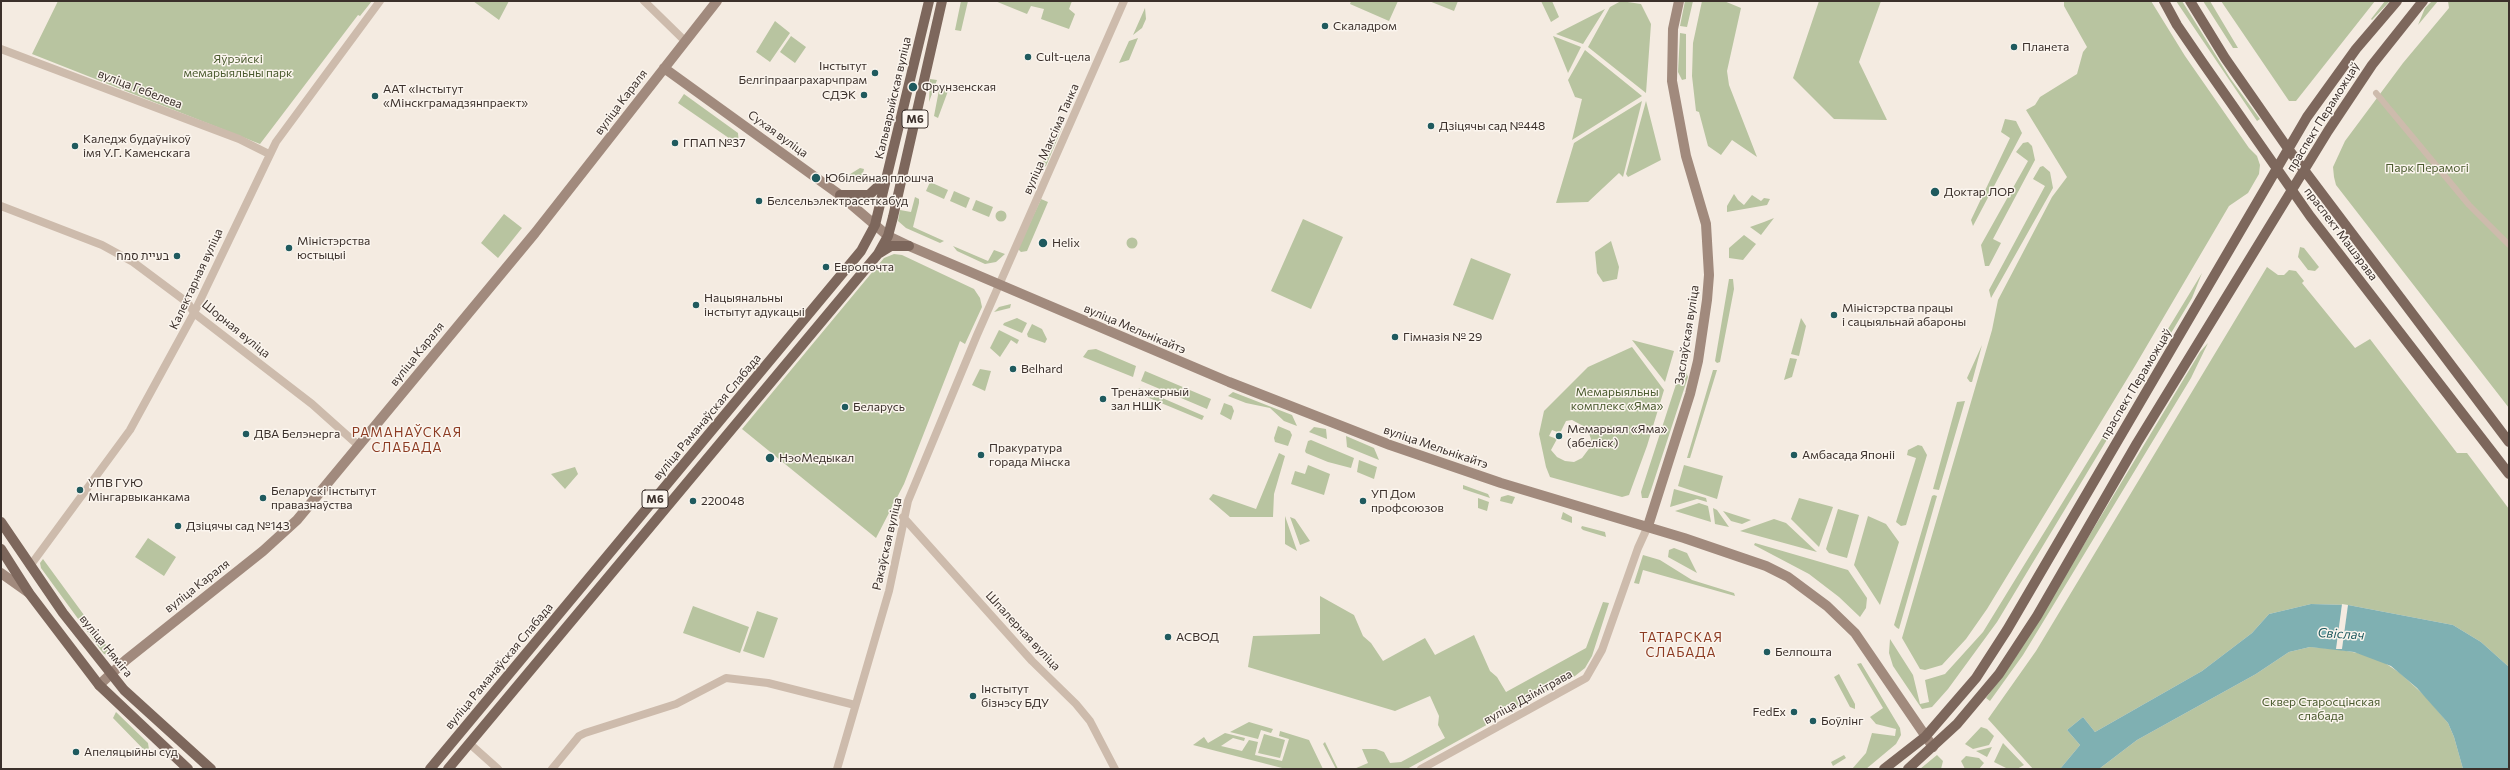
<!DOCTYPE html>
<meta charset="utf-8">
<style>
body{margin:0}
#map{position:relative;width:2510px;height:770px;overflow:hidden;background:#f4ebe1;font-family:Commissioner,sans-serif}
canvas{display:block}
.frame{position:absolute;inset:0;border:2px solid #3b302b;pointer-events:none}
</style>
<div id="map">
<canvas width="2510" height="770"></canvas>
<div class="frame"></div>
</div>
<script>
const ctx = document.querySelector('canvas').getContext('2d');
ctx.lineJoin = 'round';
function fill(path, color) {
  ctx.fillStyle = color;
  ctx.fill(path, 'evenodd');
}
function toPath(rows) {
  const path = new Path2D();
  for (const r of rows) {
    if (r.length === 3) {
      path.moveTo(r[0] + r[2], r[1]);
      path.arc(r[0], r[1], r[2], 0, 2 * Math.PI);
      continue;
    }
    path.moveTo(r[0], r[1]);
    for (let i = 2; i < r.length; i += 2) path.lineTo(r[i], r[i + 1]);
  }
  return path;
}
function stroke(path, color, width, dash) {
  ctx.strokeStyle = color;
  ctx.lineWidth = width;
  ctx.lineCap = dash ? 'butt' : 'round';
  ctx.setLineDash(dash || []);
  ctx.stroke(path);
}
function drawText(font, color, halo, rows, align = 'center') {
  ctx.font = font + ' Commissioner,Heebo,sans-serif';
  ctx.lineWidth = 3;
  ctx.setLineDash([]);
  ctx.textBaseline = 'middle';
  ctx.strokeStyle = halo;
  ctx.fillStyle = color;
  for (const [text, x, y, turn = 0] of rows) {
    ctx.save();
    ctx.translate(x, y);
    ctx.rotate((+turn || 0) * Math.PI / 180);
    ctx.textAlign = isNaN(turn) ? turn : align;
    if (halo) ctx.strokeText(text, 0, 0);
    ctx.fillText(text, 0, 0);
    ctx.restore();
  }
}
const green = toPath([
 [58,1,372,1,360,16,358,15,260,144,32,54],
 [473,1,509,1,499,20],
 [961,1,968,1,961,31,955,30],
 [995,1,1072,1,1069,9,1075,14,1069,29,1041,19,1044,9,1031,6,1027,14],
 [1351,1,1398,1,1389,21,1350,4],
 [1429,1,1458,1,1454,11],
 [1541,1,1552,1,1559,17,1551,22],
 [1621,1,1641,4,1651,24,1646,93,1588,47,1610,7],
 [1685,1,1693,1,1687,27,1680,26],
 [1702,1,1724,1,1741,8,1727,71,1729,85,1757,157,1732,140,1721,155,1708,146,1699,112,1696,111,1692,76,1693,43],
 [1819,1,1881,1,1859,62,1887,120,1834,119,1793,78],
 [2064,1,2151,1,2185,56,2249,148,2257,156,2260,165,2259,174,2248,193,2229,206,2135,366,1987,609,1966,639,1942,665,1925,670,1920,669,1902,638,1992,330,1998,300,2052,197,2067,177,2026,110,2035,105,2040,97,2077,74,2083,52,2087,47,2064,6],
 [2176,1,2182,1,2230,78,2260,119,2257,121],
 [2203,1,2210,1,2238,48,2233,48],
 [2221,1,2375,1,2296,101,2289,101],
 [2385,1,2390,1,2372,20,2371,19],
 [2432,1,2438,1,2418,25,2425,8],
 [2448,1,2509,1,2509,408,2336,185,2334,177,2333,167,2345,141,2403,63,2449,8],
 [1145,8,1146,19,1142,28,1133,35],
 [1605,9,1583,44,1556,34],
 [775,21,790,33,770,62,756,52],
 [1680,33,1686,34,1686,79,1682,80,1678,72],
 [791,36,806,47,795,63,780,52],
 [1553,36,1581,47,1568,73],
 [1138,38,1129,60,1119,63,1129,41],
 [1585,50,1642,96,1572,140,1582,99,1575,97,1568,80],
 [930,79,937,80,929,102],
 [942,88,948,91,938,118,934,116,939,90],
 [684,94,738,133,739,145,678,103],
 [1642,101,1623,177,1619,173,1588,202,1556,203,1574,143],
 [1646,101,1661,160,1628,177,1626,174],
 [2005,119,2016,121,2022,133,1973,226,1971,220,2010,138,2001,132],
 [1060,124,1062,128,1046,166,1040,169],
 [2028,142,2032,146,2035,160,1993,239,2001,243,1989,266,1985,266,1981,245,2028,161,2016,152,2023,143],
 [2043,166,2050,172,2053,188,1991,298,1989,290,2045,186,2033,179,2040,167],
 [860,168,864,169,862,177,853,180,847,176],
 [930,182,948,190,944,199,926,191],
 [954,191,970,198,966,208,950,201],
 [1734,194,1738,200,1744,205,1752,195,1761,201,1764,198,1770,199,1767,205,1727,212,1727,206],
 [915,197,919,199,919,203,913,227,944,241,940,243,906,228,898,221,900,210,911,212],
 [1041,199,1048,202,1027,251,1021,252,1018,249],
 [976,200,993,207,989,217,972,210],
 [1001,216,5.5],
 [504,214,522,228,498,258,481,243],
 [1774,218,1761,235,1750,227,1764,222],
 [1303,219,1343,237,1311,309,1271,291],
 [1744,235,1756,244,1743,260,1729,258,1729,248],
 [1132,243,5.5],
 [1611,241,1619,267,1617,279,1603,282,1597,273,1595,252],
 [953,246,988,261,994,250,1005,254,996,262,985,264,957,251],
 [2300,247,2304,248,2319,267,2315,271,2308,270,2298,257],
 [894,254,902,255,974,289,980,298,982,307,965,344,960,341,904,484,876,538,742,429,884,258],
 [1471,258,1511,274,1493,320,1453,305],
 [2267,267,2278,275,2284,275,2289,270,2296,271,2304,281,2302,283,2355,348,2370,339,2457,453,2467,453,2509,509,2509,667,2481,642,2453,625,2348,605,2311,604,2269,614,2252,633,2202,671,2095,732,2083,717,2067,730,2080,745,2060,769,2033,769,1988,719,2036,651],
 [2202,273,2192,298,2155,360,2143,370],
 [1729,279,1733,279,1734,289,1720,362,1717,363,1715,361],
 [1011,304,1010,308,994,312,999,307],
 [1017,318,1027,323,1022,333,1003,325,1004,323],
 [1801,318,1806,326,1799,356,1791,354],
 [1032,324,1042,329,1047,339,1045,343,1028,337,1027,334],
 [999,330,1019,340,1017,344,1011,340,1000,357,990,348],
 [1632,340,1674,351,1665,382],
 [2208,343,2191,378,2051,609,2023,655,1990,701,1986,698,2019,652,2200,352],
 [1982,345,1972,382,1970,382,1967,378],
 [1632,347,1664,390,1647,446,1629,495,1622,497,1550,477,1546,467,1539,434,1544,411,1588,367],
 [1572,420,1587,428,1591,439,1591,446,1582,458,1574,462,1565,461,1557,457,1551,450,1557,439,1549,436,1552,430,1560,433,1566,421],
 [1096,349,1136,366,1133,377,1083,357,1088,350],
 [1790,358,1797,359,1792,377,1784,380],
 [980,369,991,371,985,391,972,385],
 [1713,370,1717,370,1690,458,1687,458],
 [1145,371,1211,399,1207,409,1141,381],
 [1680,372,1686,372,1688,377,1651,490,1648,498,1642,498,1641,492],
 [1139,388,1204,416,1202,420,1137,393],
 [1233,392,1292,415,1297,426,1284,421,1270,408,1246,403,1228,396],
 [1965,401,1939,490,1933,489,1957,402],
 [1224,403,1232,406,1234,411,1231,420,1220,414],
 [2112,422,2108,438,1997,622,1948,689,1932,707,1922,709,1893,666,1889,653,1890,639,1913,675,1920,704,1929,702,1925,680,1945,674,1983,632],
 [1278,426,1290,431,1292,435,1288,446,1275,442,1274,438],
 [1314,427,1326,429,1327,439,1309,432],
 [1346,436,1374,448,1379,460,1347,447],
 [1311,440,1354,458,1351,468,1328,462,1306,453,1305,451,1308,441],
 [1918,445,1922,446,1927,455,1906,525,1901,526,1896,522,1916,458,1907,455,1908,450],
 [1279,453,1285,456,1274,494,1273,517,1230,517,1209,499,1213,494,1256,509],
 [1359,460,1377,467,1374,479,1357,472],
 [1308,465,1330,474,1324,495,1291,484,1295,471,1305,474],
 [1684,465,1723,476,1717,499,1678,486],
 [575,467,578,474,565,489,551,474],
 [1463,485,1488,494,1490,498,1463,489],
 [1674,489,1706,498,1707,502,1697,499,1670,507],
 [1508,495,1515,497,1512,504,1500,501,1501,497],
 [1934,495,1937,496,1899,629,1897,628,1894,625,1932,496],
 [1478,498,1489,502,1487,511,1478,508],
 [1799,498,1833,507,1819,547,1791,519],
 [1699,503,1708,506,1711,522,1675,511],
 [1713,508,1717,510,1729,527,1715,524],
 [1838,509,1859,515,1847,558,1829,553,1826,549],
 [1723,511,1751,520,1742,524,1731,521],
 [1563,512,1572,517,1572,523,1561,519],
 [1285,516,1297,551,1285,544],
 [1868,516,1886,524,1899,542,1880,605,1854,565],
 [1290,517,1295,519,1310,541,1300,545],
 [1774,519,1786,523,1817,552,1740,531],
 [1582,526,1605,532,1606,537,1583,530,1581,528],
 [148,538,176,557,164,576,135,557],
 [1755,543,1848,570,1867,598,1866,608,1860,617,1839,597,1809,574,1754,545],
 [1674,548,1687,553,1697,573,1668,557,1669,550],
 [1643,555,1660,560,1692,580,1734,593,1735,596,1643,570,1639,584,1634,583],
 [43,559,114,656,104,654,100,649,41,568,40,563],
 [1320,596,1354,615,1363,636,1371,643,1383,661,1425,638,1435,655,1474,635,1490,671,1497,677,1506,692,1586,648,1603,602,1609,603,1592,656,1585,668,1575,676,1407,769,1354,769,1368,763,1362,749,1376,749,1384,752,1390,763,1401,762,1445,738,1438,725,1439,716,1430,696,1395,711,1248,667,1253,636,1320,634],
 [693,606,749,627,740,653,683,633],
 [757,611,778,618,764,658,743,651],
 [2310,647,2336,649,2363,654,2382,661,2400,673,2426,697,2448,723,2454,737,2463,769,2099,769,2137,740,2256,674,2289,652],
 [1861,663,1900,728,1901,735,1896,744,1866,769,1852,769,1866,753,1872,733,1895,736,1896,729,1876,724,1870,717,1883,708,1857,664],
 [1839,674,1855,704,1855,709,1850,707,1834,677],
 [116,712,148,743,150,756,113,718],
 [1249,722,1273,729,1271,733,1261,730,1258,739,1230,732],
 [1981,727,1987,729,1994,736,1989,745,1973,749,1965,744],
 [1280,731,1309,740,1323,769,1286,769,1193,745,1204,737,1208,743,1225,733,1245,738,1244,741,1233,738,1221,746,1242,751,1249,740,1258,742,1255,755,1282,761,1289,739,1279,736],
 [1264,734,1285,740,1280,758,1258,753],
 [1325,742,1338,769,1336,769,1323,744],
 [2003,743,2024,765,2017,769,2008,769,1994,762],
 [1992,747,1987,757,1976,751],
 [1844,755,1846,758,1833,766,1831,762],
 [1937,755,1943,761,1941,769,1920,769],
 [1966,756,1979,758,1984,763,1979,769,1965,769,1961,761]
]);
const water = toPath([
 [2311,604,2348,605,2453,625,2481,642,2509,667,2509,769,2463,769,2454,737,2448,723,2417,688,2391,666,2354,652,2310,647,2289,652,2256,674,2137,740,2099,769,2060,769,2080,745,2067,730,2083,717,2095,732,2202,671,2252,633,2269,614]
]);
const pier = toPath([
 [2342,604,2348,605,2342,649,2336,649]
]);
const pedestrian = toPath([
 [2376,93,2469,205,2509,245]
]);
const minor = toPath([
 [644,1,685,41],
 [1,49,239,139,269,154],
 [1,206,102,245,133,262,188,303,194,313,312,404,359,446],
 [903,517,1032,661,1076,704,1090,721,1115,769],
 [30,566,130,430,194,313,276,142,380,1],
 [470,744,498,769],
 [552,769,579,736,585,733,676,704,726,678,768,683,855,705],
 [837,769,889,591,908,501,977,335,1124,1],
 [1421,769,1586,678,1602,650,1638,548,1648,526]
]);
const secondary = toPath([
 [664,68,840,195,888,236,909,246,1229,382,1390,445,1501,483,1684,538,1766,566,1788,577,1827,606,1855,633,1933,747],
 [1648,526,1690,394,1698,361,1707,300,1709,275,1706,224,1686,156,1672,81,1673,29,1679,1],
 [1,573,29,593],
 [99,685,126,660,263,551,297,520,535,233,717,1]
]);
const primary = toPath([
 [2164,1,2177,25,2203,63,2310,216,2509,474],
 [2190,1,2225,58,2289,150,2509,442],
 [840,195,869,195,885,180],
 [878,254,891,246,909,246],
 [1,522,63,613,124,690,211,769],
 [1,549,29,593,99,685,188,769],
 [430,769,861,251,875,225,929,1],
 [448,769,878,254,888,236,893,217,942,1],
 [1884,769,1925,737,1976,678,2007,630,2307,117,2356,49,2397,1],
 [1908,769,1957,724,1999,674,2037,616,2137,443,2328,131,2372,65,2423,1]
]);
const markers = [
 [1325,26,4,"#1f5a5e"],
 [2014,47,4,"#1f5a5e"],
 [1028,57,4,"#1f5a5e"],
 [875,73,4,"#1f5a5e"],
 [913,87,5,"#1f5a5e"],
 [864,95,4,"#1f5a5e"],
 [375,96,4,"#1f5a5e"],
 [1431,126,4,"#1f5a5e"],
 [675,143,4,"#1f5a5e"],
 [75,146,4,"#1f5a5e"],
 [816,178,5,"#1f5a5e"],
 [1935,192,5,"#1f5a5e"],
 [759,201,4,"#1f5a5e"],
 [1043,243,5,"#1f5a5e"],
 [289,248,4,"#1f5a5e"],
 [177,256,4,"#1f5a5e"],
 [826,267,4,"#1f5a5e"],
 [696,305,4,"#1f5a5e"],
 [1834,315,4,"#1f5a5e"],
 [1395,337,4,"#1f5a5e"],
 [1013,369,4,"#1f5a5e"],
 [1103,399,4,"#1f5a5e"],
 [845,407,4,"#1f5a5e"],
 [246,434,4,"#1f5a5e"],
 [1559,436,4,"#1f5a5e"],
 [981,455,4,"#1f5a5e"],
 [1794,455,4,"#1f5a5e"],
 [770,458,5,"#1f5a5e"],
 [80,490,4,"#1f5a5e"],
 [263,498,4,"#1f5a5e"],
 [693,501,4,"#1f5a5e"],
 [1363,501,4,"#1f5a5e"],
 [178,526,4,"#1f5a5e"],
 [1168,637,4,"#1f5a5e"],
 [1767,652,4,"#1f5a5e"],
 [973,696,4,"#1f5a5e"],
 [1794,712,4,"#1f5a5e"],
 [1813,721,4,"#1f5a5e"],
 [76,752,4,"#1f5a5e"]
];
const shields = [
 [915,119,26],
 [655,499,26]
];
const shieldNames = [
 ["М6",915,119],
 ["М6",655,499]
];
const poiNames = [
 ["Скаладром",1333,26],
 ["Планета",2022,47],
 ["Cult-цела",1036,57],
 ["Інстытут",867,66,"right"],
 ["Белгіпрааграхарчпрам",867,80,"right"],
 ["Фрунзенская",922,87],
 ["ААТ «Інстытут",383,89],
 ["«Мінскграмадзянпраект»",383,103],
 ["СДЭК",856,95,"right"],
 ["Дзіцячы сад №448",1439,126],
 ["Каледж будаўнікоў",83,139],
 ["імя У.Г. Каменскага",83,153],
 ["ГПАП №37",683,143],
 ["Юбілейная плошча",825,178],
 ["Доктар ЛОР",1944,192],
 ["Белсельэлектрасеткабуд",767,201],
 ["Міністэрства",297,241],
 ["юстыцыі",297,255],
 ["Helix",1052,243],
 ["בעיית סמח",169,256,"right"],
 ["Европочта",834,267],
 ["Нацыянальны",704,298],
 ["інстытут адукацыі",704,312],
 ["Міністэрства працы",1842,308],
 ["і сацыяльнай абароны",1842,322],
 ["Гімназія № 29",1403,337],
 ["Belhard",1021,369],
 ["Тренажерный",1111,392],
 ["зал НШК",1111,406],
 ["Беларусь",853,407],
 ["Мемарыял «Яма»",1567,429],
 ["(абеліск)",1567,443],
 ["ДВА Белэнерга",254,434],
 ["Пракуратура",989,448],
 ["горада Мінска",989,462],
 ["Амбасада Японіі",1802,455],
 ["НэоМедыкал",779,458],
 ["УПВ ГУЮ",88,483],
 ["Мінгарвыканкама",88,497],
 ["Беларускі інстытут",271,491],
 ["правазнаўства",271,505],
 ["УП Дом",1371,494],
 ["профсоюзов",1371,508],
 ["220048",701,501],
 ["Дзіцячы сад №143",186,526],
 ["АСВОД",1176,637],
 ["Белпошта",1775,652],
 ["Інстытут",981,689],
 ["бізнэсу БДУ",981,703],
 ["FedEx",1786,712,"right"],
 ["Боўлінг",1821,721],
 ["Апеляцыйны суд",84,752]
];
const parkNames = [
 ["Яўрэйскі",238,59],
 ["мемарыяльны парк",238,73],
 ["Парк Перамогі",2427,168],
 ["Мемарыяльны",1617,392],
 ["комплекс «Яма»",1617,406],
 ["Сквер Старосцінская",2321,702],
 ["слабада",2321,716]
];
const streetNames = [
 ["вуліца Гебелева",140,89,21],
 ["Кальварыйская вуліца",893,98,-77],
 ["вуліца Караля",621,102,-53],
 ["праспект Пераможцаў",2323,117,-58],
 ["Сухая вуліца",778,134,36],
 ["вуліца Максіма Танка",1051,139,-66],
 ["праспект Машэрава",2341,234,53],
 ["Калектарная вуліца",196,279,-65],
 ["Шорная вуліца",236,329,39],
 ["вуліца Мельнікайтэ",1135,329,23],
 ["Заслаўская вуліца",1687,335,-81],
 ["вуліца Караля",417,354,-51],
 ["праспект Пераможцаў",2136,384,-59],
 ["вуліца Раманаўская Слабада",707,417,-50],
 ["вуліца Мельнікайтэ",1436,447,19],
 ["Ракаўская вуліца",887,544,-77],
 ["вуліца Караля",197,586,-38],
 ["Шпалерная вуліца",1023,631,47],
 ["вуліца Няміга",106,646,51],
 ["вуліца Раманаўская Слабада",499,666,-50],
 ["вуліца Дзімітрава",1528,697,-29]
];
const neighbourhoodNames = [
 ["РАМАНАЎСКАЯ",407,433],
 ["СЛАБАДА",407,448],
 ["ТАТАРСКАЯ",1681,638],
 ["СЛАБАДА",1681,653]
];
const waterNames = [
 ["Свіслач",2341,634,3]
];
fill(green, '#b8c4a0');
fill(water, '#7fb0b2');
fill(pier, '#f4ebe1');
stroke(pedestrian, '#cdbbac', 6);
stroke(minor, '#cdbbac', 8);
stroke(secondary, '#a18a7d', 10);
stroke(primary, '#7d675c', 10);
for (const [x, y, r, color] of markers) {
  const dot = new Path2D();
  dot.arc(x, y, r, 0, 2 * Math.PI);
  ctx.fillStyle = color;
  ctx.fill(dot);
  stroke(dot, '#fbf5ee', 1.5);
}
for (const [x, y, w] of shields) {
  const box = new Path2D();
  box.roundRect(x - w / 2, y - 9, w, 18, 3);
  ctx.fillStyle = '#fbf5ee';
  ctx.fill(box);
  stroke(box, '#3b302b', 1);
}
drawText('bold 11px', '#3b302b', null, shieldNames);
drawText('12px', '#3b302b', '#fbf5ee', poiNames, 'left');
drawText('12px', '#4a5a2e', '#fbf5ee', parkNames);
drawText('12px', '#3b302b', '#fbf5ee', streetNames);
ctx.letterSpacing = '1px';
drawText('13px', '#8c3b22', '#fbf5ee', neighbourhoodNames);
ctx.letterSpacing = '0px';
drawText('italic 13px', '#1f5a5e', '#fbf5ee', waterNames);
</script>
